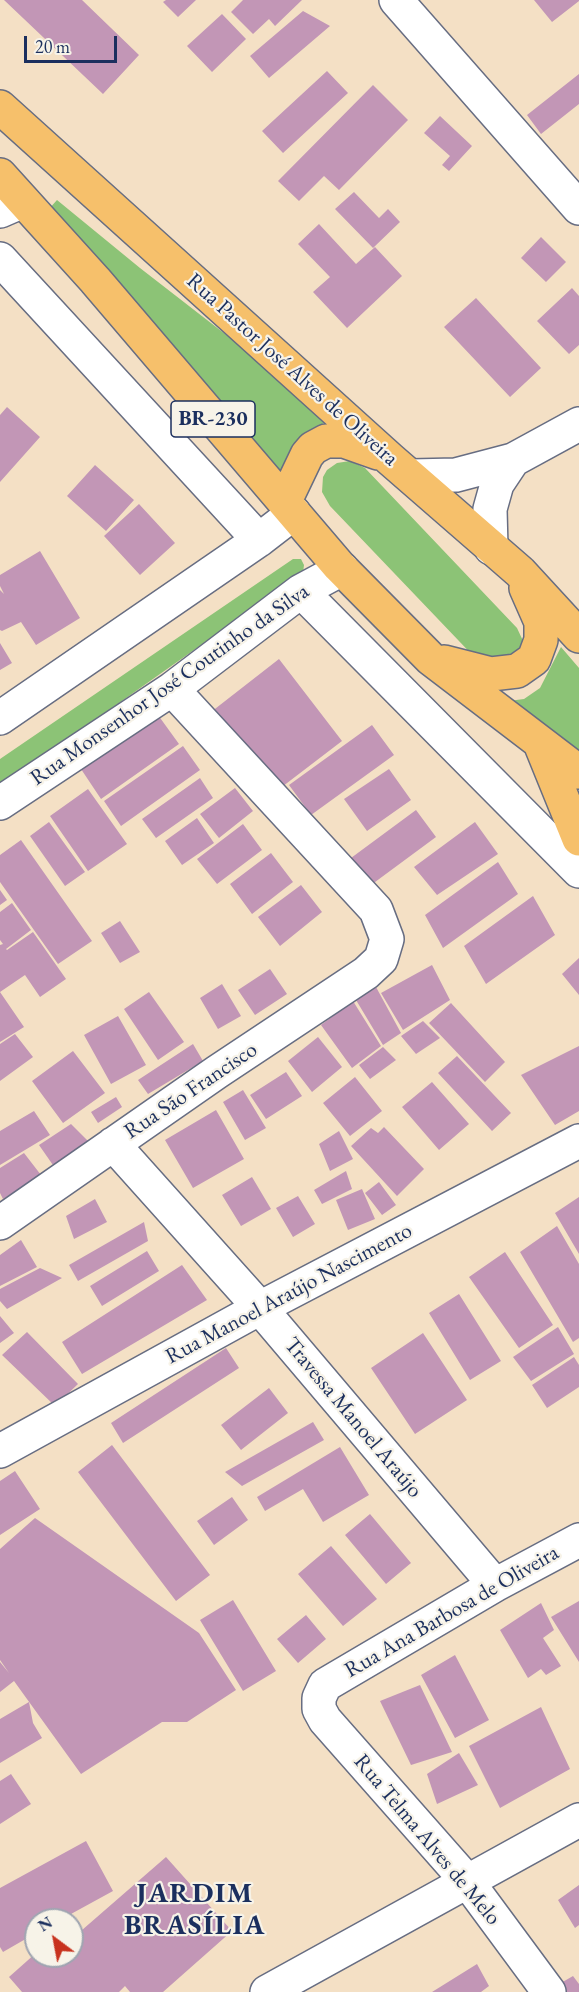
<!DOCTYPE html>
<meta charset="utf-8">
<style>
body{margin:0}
#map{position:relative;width:579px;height:1992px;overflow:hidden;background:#f4e0c5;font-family:"EB Garamond",serif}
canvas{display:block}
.north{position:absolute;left:24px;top:1908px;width:60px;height:60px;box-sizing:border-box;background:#f7f3e8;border:2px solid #9fa5b1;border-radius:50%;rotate:328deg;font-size:16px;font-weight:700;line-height:24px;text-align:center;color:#1b2f5e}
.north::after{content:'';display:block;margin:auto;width:21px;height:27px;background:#c8321e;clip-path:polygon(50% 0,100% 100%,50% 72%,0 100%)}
.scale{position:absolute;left:24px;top:36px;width:93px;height:27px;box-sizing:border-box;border:3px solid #1b2f5e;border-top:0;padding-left:8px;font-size:18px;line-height:21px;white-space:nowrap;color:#1b2f5e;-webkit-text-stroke:4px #f7f3e8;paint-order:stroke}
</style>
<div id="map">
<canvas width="579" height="1992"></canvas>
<div class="north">N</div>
<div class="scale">20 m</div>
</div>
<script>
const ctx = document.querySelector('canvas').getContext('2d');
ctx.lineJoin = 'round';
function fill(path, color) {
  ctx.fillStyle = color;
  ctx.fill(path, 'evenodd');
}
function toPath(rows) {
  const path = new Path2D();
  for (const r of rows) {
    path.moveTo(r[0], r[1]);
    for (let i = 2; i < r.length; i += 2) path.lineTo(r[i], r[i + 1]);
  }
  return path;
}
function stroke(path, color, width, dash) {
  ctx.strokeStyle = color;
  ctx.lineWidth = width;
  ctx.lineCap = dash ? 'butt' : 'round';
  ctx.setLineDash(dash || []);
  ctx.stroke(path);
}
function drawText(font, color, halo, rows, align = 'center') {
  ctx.font = font + ' "EB Garamond",serif';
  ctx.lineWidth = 4.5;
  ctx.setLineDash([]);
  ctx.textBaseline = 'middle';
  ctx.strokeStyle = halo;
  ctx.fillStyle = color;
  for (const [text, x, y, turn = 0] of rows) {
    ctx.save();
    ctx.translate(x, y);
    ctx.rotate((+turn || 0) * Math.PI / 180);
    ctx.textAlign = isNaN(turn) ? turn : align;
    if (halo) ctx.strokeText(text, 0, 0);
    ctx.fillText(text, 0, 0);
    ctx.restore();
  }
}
const green = toPath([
 [57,200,140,268,256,358,328,421,311,430,298,441,285,476,48,210],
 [350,461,365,468,517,628,524,643,522,657,480,663,330,506,322,492,323,477,327,470,337,463],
 [293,559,301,559,304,565,303,573,0,787,0,759],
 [561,647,579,668,579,759,501,702,524,699,540,688]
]);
const building = toPath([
 [4,0,82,0,139,55,103,94],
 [166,0,196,0,178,17,163,2],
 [243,0,302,0,275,26,269,19,253,34,231,12],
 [534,0,579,0,579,1,552,22],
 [303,11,330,26,269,78,250,56],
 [222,14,246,39,212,72,187,46],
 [327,71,348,93,283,153,262,131],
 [579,74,579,104,541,134,527,115],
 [373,85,408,120,339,190,324,176,299,201,278,181],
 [440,116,472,146,449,171,442,165,450,156,424,133],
 [354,192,379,218,388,209,400,222,373,248,335,209],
 [319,224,356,264,375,247,402,276,347,328,313,292,330,277,298,244],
 [541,237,566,262,546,282,521,258],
 [572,288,579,296,579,345,569,354,537,321],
 [476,298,541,368,510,397,444,327],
 [7,407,40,437,0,482,0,415],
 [95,465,134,500,106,531,67,496],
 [139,504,175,543,140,575,104,536],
 [40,551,80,618,36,645,21,622,2,631,0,630,0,590,4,594,0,586,0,575],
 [0,643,12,663,0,670],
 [279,659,342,741,274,793,211,712],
 [158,715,179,744,101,799,81,769],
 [372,725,394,755,311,815,289,785],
 [183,746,200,770,121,826,104,801],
 [389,769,411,800,367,831,344,799],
 [200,778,213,798,156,838,142,819],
 [235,788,253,811,219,838,200,814],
 [88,789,127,844,88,871,50,816],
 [416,810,436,837,371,885,351,858],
 [197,818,214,843,182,865,165,841],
 [49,822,85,872,65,886,30,836],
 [475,822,498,854,437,895,414,867],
 [243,824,262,850,217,884,197,859],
 [21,840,92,941,58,964,0,882,0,855],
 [271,853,293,882,252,914,230,884],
 [498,862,518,894,443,948,425,915],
 [301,885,322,912,280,946,258,917],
 [0,890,7,900,0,905],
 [533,896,555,935,486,984,464,946],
 [12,903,31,930,6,949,7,950,33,932,66,979,40,997,25,975,0,992,24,1027,0,1042,0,945,3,944,0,940,0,912],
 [120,921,140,952,120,963,101,933],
 [579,958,579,995,562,974],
 [432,965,450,1000,403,1030,381,993],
 [270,969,287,994,255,1015,238,990],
 [222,984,241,1016,218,1029,200,998],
 [376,987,401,1033,383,1045,356,1000],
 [149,992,184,1042,158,1060,124,1009],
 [353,1001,381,1046,352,1068,321,1025],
 [451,1003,505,1062,485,1082,429,1023],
 [118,1016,146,1065,111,1084,84,1035],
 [423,1021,440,1038,416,1054,401,1036],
 [15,1034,33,1057,0,1081,0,1044],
 [318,1037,342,1067,312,1092,288,1061],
 [193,1044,203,1061,148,1094,138,1080],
 [579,1046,579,1111,555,1125,521,1075],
 [383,1047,396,1060,370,1079,359,1065],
 [73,1051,105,1093,63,1123,32,1081],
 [457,1056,511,1113,492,1131,438,1073],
 [286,1072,302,1096,266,1119,250,1095],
 [355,1077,382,1111,350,1136,323,1103],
 [432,1082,469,1124,439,1150,402,1107],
 [243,1090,266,1128,245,1140,223,1102],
 [116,1097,122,1107,98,1123,91,1112],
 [216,1110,244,1159,193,1188,165,1140],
 [34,1111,50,1135,0,1165,0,1131],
 [71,1124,91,1144,55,1168,39,1145],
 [384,1127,424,1169,397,1196,351,1146,371,1128,378,1133],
 [339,1131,353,1159,330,1171,319,1144],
 [24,1153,41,1175,3,1199,0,1193,0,1168],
 [346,1171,352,1189,322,1204,314,1190],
 [252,1177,271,1209,241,1226,222,1195],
 [379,1182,396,1205,382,1215,365,1193],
 [362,1189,375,1219,348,1230,336,1200],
 [298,1196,315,1224,293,1237,276,1208],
 [579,1197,579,1254,555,1213],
 [95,1199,107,1222,74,1239,66,1216],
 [144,1222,148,1241,78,1281,69,1265],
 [557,1226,579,1264,579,1338,573,1342,520,1252],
 [21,1240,37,1267,0,1286,0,1255],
 [147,1251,159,1271,102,1306,90,1286],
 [505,1252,553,1325,519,1348,469,1277],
 [182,1265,207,1300,82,1374,62,1342],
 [40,1268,62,1278,7,1309,0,1301,0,1289],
 [459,1294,501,1361,470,1380,429,1313],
 [0,1316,14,1333,0,1343],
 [558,1327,574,1354,531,1381,513,1357],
 [27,1332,78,1384,55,1406,2,1355],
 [423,1333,467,1400,415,1434,371,1368],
 [226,1348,239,1368,123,1443,111,1423],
 [574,1357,579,1365,579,1387,547,1408,532,1385],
 [269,1388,288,1413,241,1450,221,1425],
 [313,1422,324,1440,242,1486,225,1472],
 [112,1445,210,1575,176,1601,78,1472],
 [340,1447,369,1495,323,1522,303,1489,265,1511,257,1497],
 [15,1471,40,1509,0,1535,0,1481],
 [232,1497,248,1520,214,1545,197,1521],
 [370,1514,411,1563,386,1584,345,1535],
 [35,1518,199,1633,236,1690,187,1722,162,1722,81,1774,14,1681,0,1692,0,1662,9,1673,0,1660,0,1549],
 [331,1546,377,1599,343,1626,298,1574],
 [233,1600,276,1671,243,1691,200,1620],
 [579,1601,579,1662,551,1617],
 [541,1603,554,1630,543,1638,561,1666,546,1675,541,1669,528,1678,500,1630],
 [306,1615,326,1639,298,1663,277,1639],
 [455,1655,489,1720,455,1738,421,1675],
 [420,1685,452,1752,411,1765,380,1701],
 [29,1702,33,1723,42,1738,0,1763,0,1719],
 [541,1707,570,1769,500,1808,469,1746],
 [459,1753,478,1785,437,1804,427,1774],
 [11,1774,31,1804,0,1824,0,1781],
 [86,1841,113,1891,60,1920,36,1920,36,1933,3,1952,0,1947,0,1888],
 [166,1857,232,1931,163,1992,130,1992,125,1986,119,1992,22,1992,9,1977,36,1953,36,1956,72,1956,72,1934,74,1937],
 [579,1885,579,1925,575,1928,558,1900],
 [477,1964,489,1986,481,1992,432,1992],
 [573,1976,579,1984,579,1992,558,1992,554,1987]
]);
const minor = toPath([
 [396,0,579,208],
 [0,211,23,201],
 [0,259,259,540],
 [411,476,456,475,513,460,579,424],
 [491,548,490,509,497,484,513,460],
 [301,591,579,871],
 [0,718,259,540,294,513],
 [0,803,172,689,301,591,342,569],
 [113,1144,260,1308,495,1585],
 [0,1223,217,1072,366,973,381,959,387,939,376,910,172,689],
 [0,1451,260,1308,579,1141],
 [267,1992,579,1820],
 [549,1992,467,1881,325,1720,319,1709,319,1698,325,1685,495,1585,579,1540]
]);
const highway = toPath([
 [0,107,390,459,520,572,579,636],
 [0,175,95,280,339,566,431,659,579,772],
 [285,501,307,455,313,448,326,441,344,441,378,453],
 [444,662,491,674,517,671,534,659,541,640,541,622,526,588],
 [540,743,579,839]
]);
const shields = [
 [213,419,84]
];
const shieldNames = [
 ["BR-230",213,419]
];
const streetNames = [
 ["Rua Pastor José Alves de Oliveira",292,370,42],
 ["Rua Monsenhor José Coutinho da Silva",170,685,-35],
 ["Rua São Francisco",191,1091,-34],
 ["Rua Manoel Araújo Nascimento",289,1294,-28],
 ["Travessa Manoel Araújo",353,1418,50],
 ["Rua Ana Barbosa de Oliveira",452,1612,-30],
 ["Rua Telma Alves de Melo",427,1840,50]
];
const districtNames = [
 ["JARDIM",195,1894],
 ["BRASÍLIA",195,1926]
];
fill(green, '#8cc376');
fill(building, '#c296b6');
stroke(minor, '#676d82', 36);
stroke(highway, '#676d82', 36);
stroke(minor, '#fff', 33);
stroke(highway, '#f6c06b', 33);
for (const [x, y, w] of shields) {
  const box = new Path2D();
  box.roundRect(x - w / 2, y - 18, w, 36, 4.5);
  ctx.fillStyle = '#f7f3e8';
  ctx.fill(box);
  stroke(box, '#1b2f5e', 1.5);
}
drawText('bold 21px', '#1b2f5e', null, shieldNames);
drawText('22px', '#1b2f5e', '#f7f3e8', streetNames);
ctx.letterSpacing = '1.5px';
drawText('bold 28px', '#1b2f5e', '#f7f3e8', districtNames);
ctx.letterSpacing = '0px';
</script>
